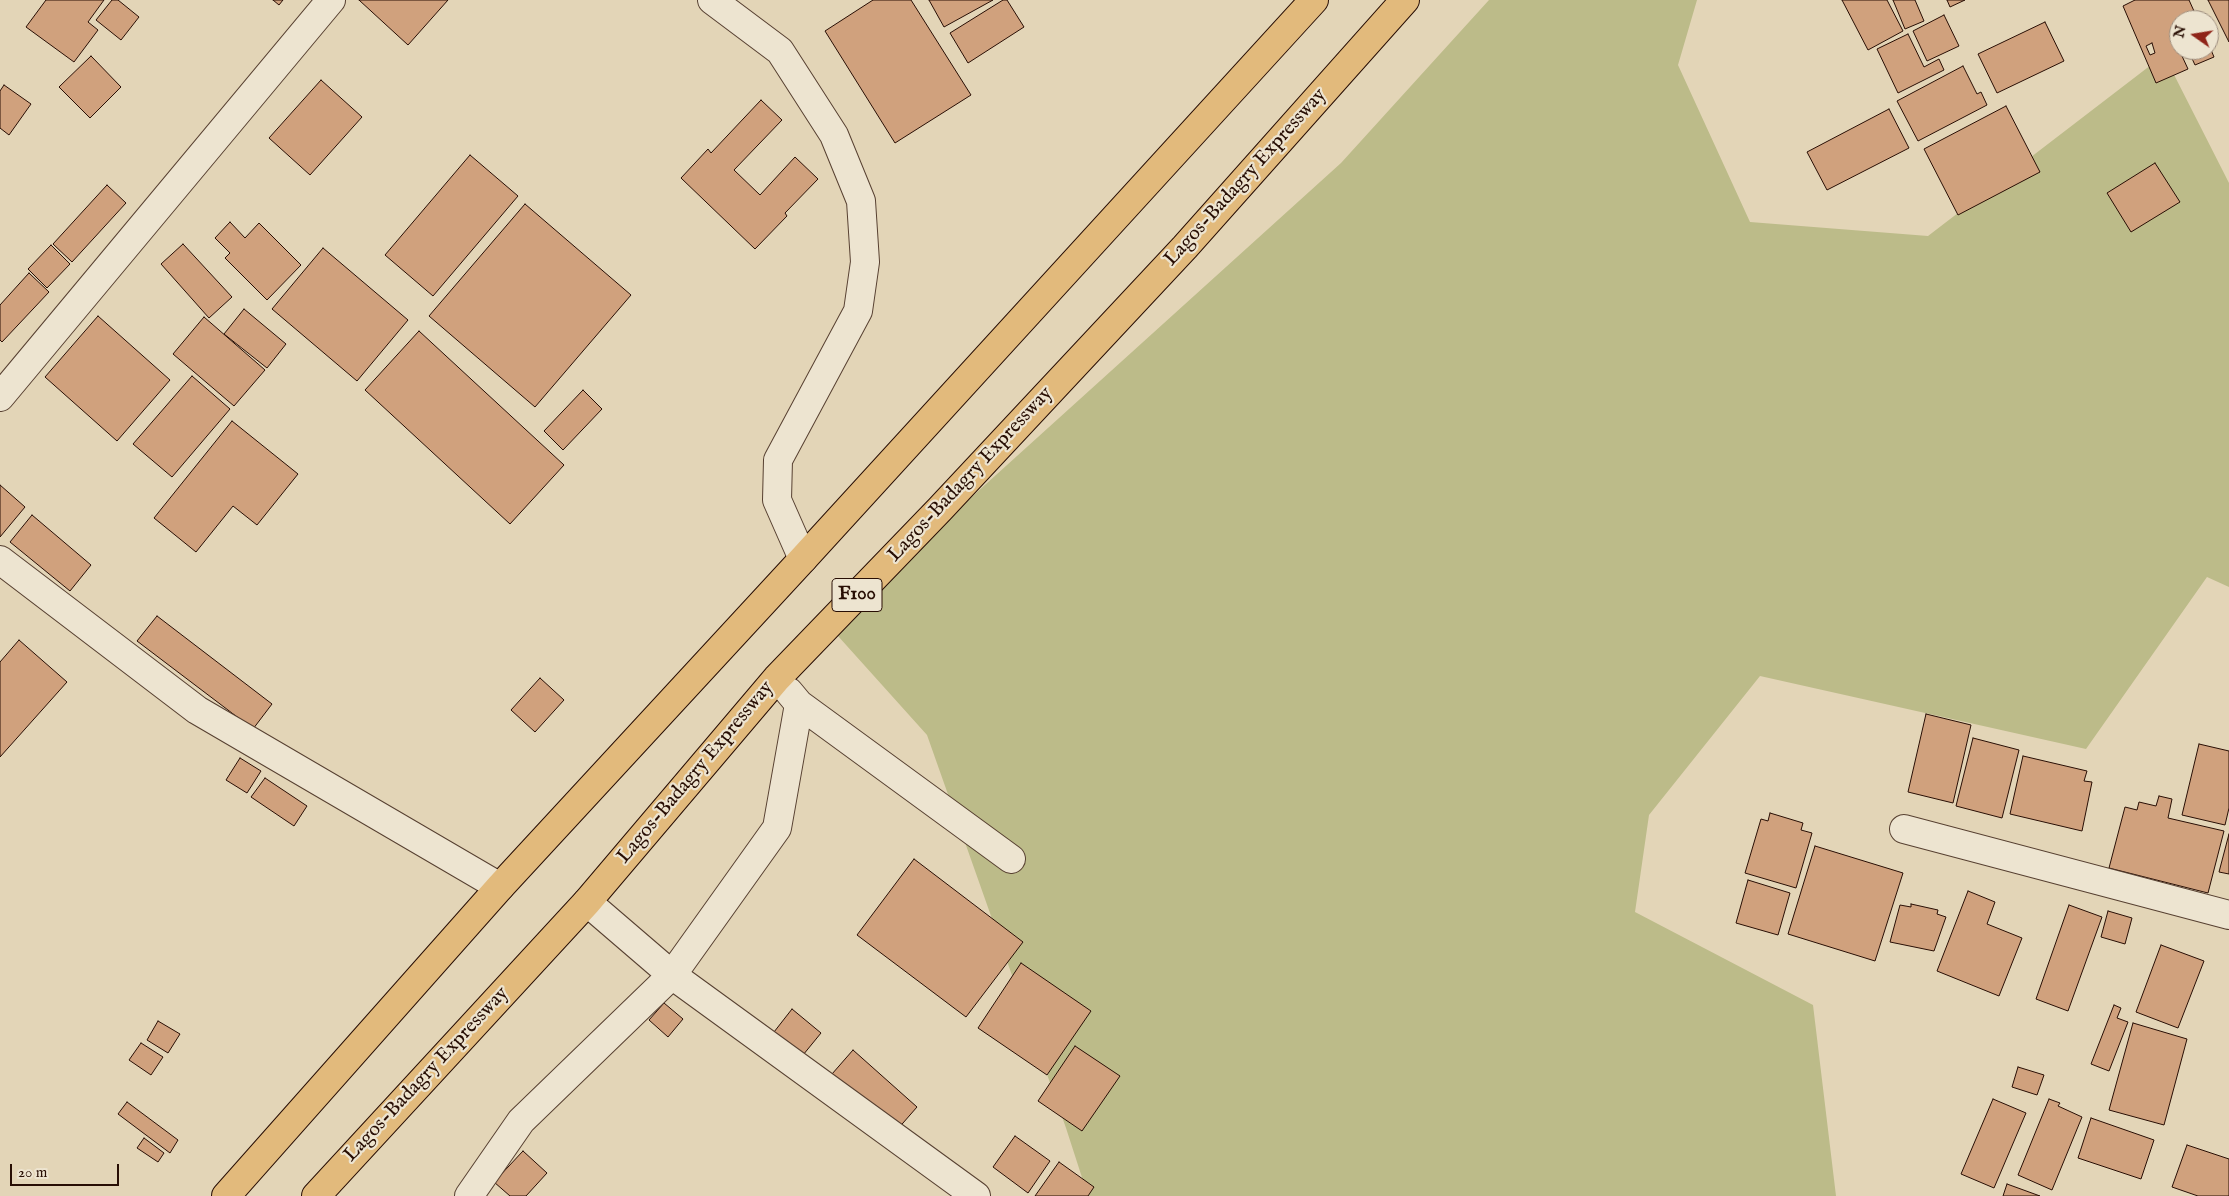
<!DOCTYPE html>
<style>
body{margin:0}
#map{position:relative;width:2229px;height:1196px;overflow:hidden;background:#e3d5b7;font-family:"IM FELL English",serif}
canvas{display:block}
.north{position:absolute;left:2169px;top:10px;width:50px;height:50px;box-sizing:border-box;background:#ede4d0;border:1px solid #9e8e7e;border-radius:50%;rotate:283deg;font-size:14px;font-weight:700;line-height:20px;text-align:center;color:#280e04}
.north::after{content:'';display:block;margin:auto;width:18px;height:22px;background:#8f2418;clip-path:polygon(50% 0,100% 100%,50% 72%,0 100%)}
.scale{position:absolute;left:10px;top:1164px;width:109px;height:22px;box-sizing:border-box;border:2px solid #280e04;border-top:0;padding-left:6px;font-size:15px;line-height:18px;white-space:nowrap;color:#280e04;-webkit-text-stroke:4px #ede4d0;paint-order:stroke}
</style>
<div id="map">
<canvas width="2229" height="1196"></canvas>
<div class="north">N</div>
<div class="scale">20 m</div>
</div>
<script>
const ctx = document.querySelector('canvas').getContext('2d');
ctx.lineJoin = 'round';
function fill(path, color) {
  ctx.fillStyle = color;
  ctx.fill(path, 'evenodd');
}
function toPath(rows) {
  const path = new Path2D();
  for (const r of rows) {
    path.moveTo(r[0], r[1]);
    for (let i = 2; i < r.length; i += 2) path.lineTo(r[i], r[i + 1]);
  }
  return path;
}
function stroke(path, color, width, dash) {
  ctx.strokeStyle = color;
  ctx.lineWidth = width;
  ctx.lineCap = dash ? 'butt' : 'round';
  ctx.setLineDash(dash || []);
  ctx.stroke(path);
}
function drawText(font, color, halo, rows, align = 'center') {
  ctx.font = font + ' "IM FELL English",serif';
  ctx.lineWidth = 4.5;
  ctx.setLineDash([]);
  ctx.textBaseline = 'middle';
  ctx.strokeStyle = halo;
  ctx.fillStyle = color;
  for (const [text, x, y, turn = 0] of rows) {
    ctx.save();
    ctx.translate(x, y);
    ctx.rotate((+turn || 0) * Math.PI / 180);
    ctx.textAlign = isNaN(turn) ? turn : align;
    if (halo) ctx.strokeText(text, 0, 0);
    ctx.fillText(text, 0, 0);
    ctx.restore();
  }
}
const green = toPath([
 [1489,0,1697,0,1678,65,1750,222,1928,236,2164,55,2229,183,2229,587,2207,577,2086,749,1760,676,1649,815,1635,912,1813,1005,1836,1196,1088,1196,1066,1128,927,735,829,626,1341,163]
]);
const building = toPath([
 [46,0,104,0,88,22,98,30,74,62,26,27,46,0],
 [112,0,118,0,139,17,121,40,96,20,112,0],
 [273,0,283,0,279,5,273,0],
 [359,0,448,0,408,45,359,0],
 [873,0,911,0,971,95,895,143,825,31,873,0],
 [929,0,993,0,944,27,929,0],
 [1003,0,1007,0,1024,27,968,63,950,33,1003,0],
 [1842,0,1887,0,1903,31,1868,50,1842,0],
 [1893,0,1915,0,1924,21,1905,29,1893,0],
 [1947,0,1965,0,1950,7,1947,0],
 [2135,0,2189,0,2198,20,2179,20,2179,50,2209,50,2209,45,2214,57,2195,65,2189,52,2182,56,2188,69,2156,83,2123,6,2135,0],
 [2152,43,2155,53,2150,55,2146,46,2152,43],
 [2208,0,2229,0,2229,42,2208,0],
 [1944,15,1959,46,1927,61,1913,31,1944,15],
 [2045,22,2064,61,1997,93,1978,54,2045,22],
 [1908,34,1924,67,1939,59,1944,70,1898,93,1877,49,1908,34],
 [91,56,121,87,90,118,59,87,91,56],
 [1963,66,1977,94,1981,92,1987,105,1918,141,1897,101,1963,66],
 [321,80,362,117,310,175,269,138,321,80],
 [4,85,31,104,9,135,0,128,0,91,4,85],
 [761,100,782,120,734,170,760,195,795,157,818,179,785,213,787,216,755,249,681,178,708,149,711,153,761,100],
 [2006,106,2040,172,1958,215,1924,149,2006,106],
 [1889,109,1909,148,1827,190,1807,152,1889,109],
 [470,155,518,196,433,296,385,255,470,155],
 [2155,163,2180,202,2131,232,2107,193,2155,163],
 [107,185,126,203,72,262,53,244,107,185],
 [525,204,631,295,535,407,429,316,525,204],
 [230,222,245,238,259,223,301,265,267,300,225,258,230,253,215,238,230,222],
 [183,244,232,297,209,318,161,264,183,244],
 [51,245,70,264,47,288,28,269,51,245],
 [323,248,408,320,357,381,272,309,323,248],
 [29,273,49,292,2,342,0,340,0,305,29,273],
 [244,309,286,344,267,368,224,334,244,309],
 [98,316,170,380,117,441,45,377,98,316],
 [204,317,265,370,234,406,173,354,204,317],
 [419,331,564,465,510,524,365,390,419,331],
 [192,376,230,409,172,477,133,444,192,376],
 [583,390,602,409,563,450,544,431,583,390],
 [232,421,298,474,257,525,233,506,196,552,154,518,232,421],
 [0,485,25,507,0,537,0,485],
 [32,515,91,565,70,591,10,542,32,515],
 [157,616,272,704,253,729,137,641,157,616],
 [19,640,67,682,0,757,0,662,19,640],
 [540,678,564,700,535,732,511,710,540,678],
 [1926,714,1971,725,1953,803,1908,792,1926,714],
 [1973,738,2019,750,2002,818,1956,806,1973,738],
 [2199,744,2229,751,2229,808,2225,825,2182,815,2199,744],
 [2023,756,2087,771,2084,781,2092,782,2082,831,2010,814,2023,756],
 [240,758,261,771,247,793,226,780,240,758],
 [265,778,307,806,294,826,251,797,265,778],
 [2159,796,2172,799,2168,818,2224,831,2208,893,2109,868,2125,807,2137,810,2139,802,2156,806,2159,796],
 [1770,813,1803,823,1801,830,1812,833,1796,888,1745,873,1761,819,1768,821,1770,813],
 [2229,834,2229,874,2219,872,2229,834],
 [1815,846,1903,873,1875,961,1788,934,1815,846],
 [914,859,1023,942,966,1017,857,935,914,859],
 [1748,880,1790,893,1778,935,1736,923,1748,880],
 [1968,891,1995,902,1987,924,2022,938,1999,996,1937,971,1968,891],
 [1911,904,1938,910,1937,914,1946,917,1934,951,1890,942,1900,905,1911,907,1911,904],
 [2069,905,2102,917,2068,1011,2036,999,2069,905],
 [2108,911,2132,918,2125,944,2101,937,2108,911],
 [2161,945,2204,961,2178,1028,2136,1012,2161,945],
 [1021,963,1091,1011,1047,1075,978,1028,1021,963],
 [664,1003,683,1019,668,1037,649,1020,664,1003],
 [2114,1005,2121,1008,2117,1018,2128,1022,2109,1071,2091,1064,2114,1005],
 [792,1009,821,1033,803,1055,774,1032,792,1009],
 [158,1021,180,1034,168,1053,147,1040,158,1021],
 [2133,1023,2187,1039,2164,1125,2109,1110,2133,1023],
 [141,1043,163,1057,151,1075,129,1060,141,1043],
 [1075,1046,1120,1076,1082,1131,1038,1101,1075,1046],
 [853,1050,917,1107,896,1131,832,1074,853,1050],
 [2018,1067,2044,1075,2037,1095,2012,1087,2018,1067],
 [1993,1099,2026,1113,1994,1188,1961,1174,1993,1099],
 [2049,1099,2060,1103,2058,1106,2082,1117,2052,1190,2018,1175,2049,1099],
 [127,1102,178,1140,170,1153,118,1114,127,1102],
 [2091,1118,2154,1140,2141,1179,2078,1158,2091,1118],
 [1015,1136,1050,1161,1028,1193,993,1167,1015,1136],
 [144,1138,164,1153,158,1162,137,1148,144,1138],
 [2187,1145,2229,1159,2229,1196,2198,1196,2172,1187,2187,1145],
 [523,1151,547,1173,526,1196,510,1196,494,1182,523,1151],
 [1059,1162,1094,1187,1088,1196,1035,1196,1059,1162],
 [2007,1184,2040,1196,2003,1196,2007,1184]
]);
const minor = toPath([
 [712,0,780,51,834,135,861,201,865,262,858,311,778,460,777,500,803,559],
 [0,397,331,0],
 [0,560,197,710,500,887],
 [789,692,799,704,1011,859],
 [1904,829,2229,915],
 [587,902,672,975,976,1196],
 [469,1196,521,1121,672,975,777,828,799,704]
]);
const highway = toPath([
 [226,1196,500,887,803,559,1314,0],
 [316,1196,587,902,777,678,940,509,1185,247,1405,0]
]);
const shields = [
 [857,595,50]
];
const shieldNames = [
 ["F100",857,595]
];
const streetNames = [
 ["Lagos-Badagry Expressway",1246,178,-48],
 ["Lagos-Badagry Expressway",971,475,-47],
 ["Lagos-Badagry Expressway",696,773,-50],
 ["Lagos-Badagry Expressway",427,1075,-47]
];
fill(green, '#bcbb89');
fill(building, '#d0a17d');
stroke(building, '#280e04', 1);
stroke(minor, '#574031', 30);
stroke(highway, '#280e04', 30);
stroke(minor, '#ede4d0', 28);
stroke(highway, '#e2ba7c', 28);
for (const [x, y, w] of shields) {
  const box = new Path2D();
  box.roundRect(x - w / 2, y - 16.5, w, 33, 4);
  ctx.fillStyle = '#ede4d0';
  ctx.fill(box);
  stroke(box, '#280e04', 1);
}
drawText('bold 19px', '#280e04', null, shieldNames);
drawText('20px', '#280e04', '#ede4d0', streetNames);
</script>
